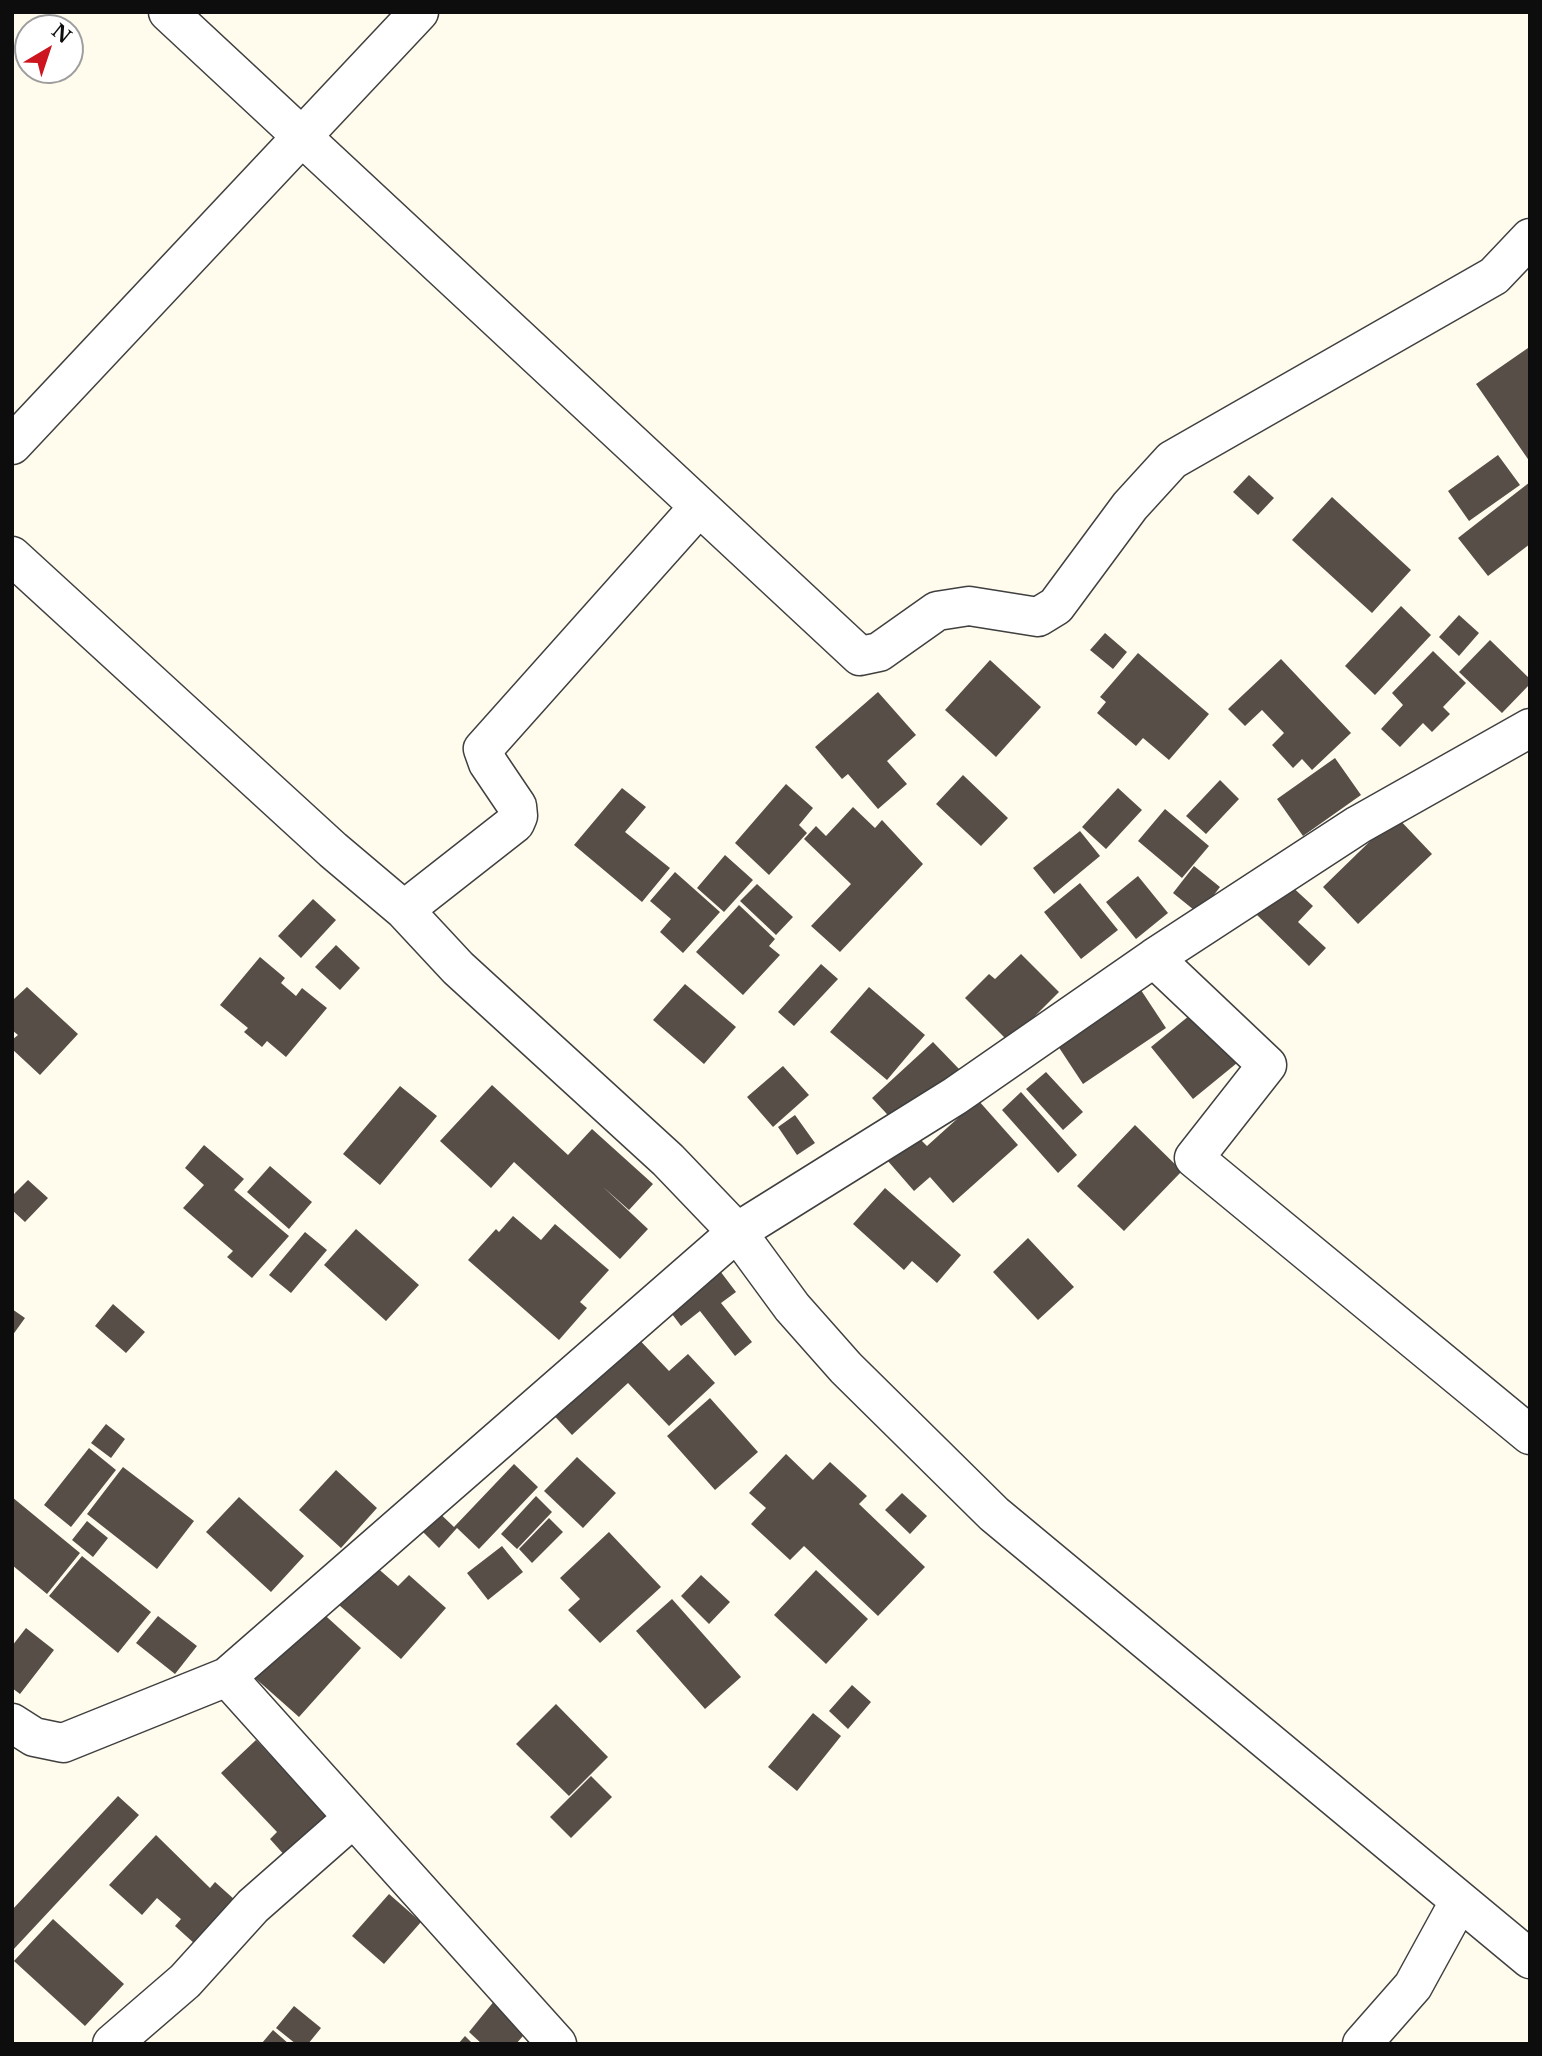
<!DOCTYPE html>
<style>
body{margin:0}
#map{position:relative;width:1542px;height:2056px;overflow:hidden;background:#fffbed;font-family:"Libre Baskerville",serif}
canvas{display:block}
.frame{position:absolute;inset:0;border:14px solid #0d0d0d;pointer-events:none}
.north{position:absolute;left:14px;top:14px;width:70px;height:70px;box-sizing:border-box;background:#fff;border:2px solid #9e9e9e;border-radius:50%;rotate:39deg;font-size:19px;font-weight:700;line-height:28px;text-align:center;color:#0d0d0d}
.north::after{content:'';display:block;margin:auto;width:24px;height:32px;background:#cc151f;clip-path:polygon(50% 0,100% 100%,50% 72%,0 100%)}
</style>
<div id="map">
<canvas width="1542" height="2056"></canvas>
<div class="frame"></div>
<div class="north">N</div>
</div>
<script>
const ctx = document.querySelector('canvas').getContext('2d');
ctx.lineJoin = 'round';
function fill(path, color) {
  ctx.fillStyle = color;
  ctx.fill(path, 'evenodd');
}
function toPath(rows) {
  const path = new Path2D();
  for (const r of rows) {
    path.moveTo(r[0], r[1]);
    for (let i = 2; i < r.length; i += 2) path.lineTo(r[i], r[i + 1]);
  }
  return path;
}
function stroke(path, color, width, dash) {
  ctx.strokeStyle = color;
  ctx.lineWidth = width;
  ctx.lineCap = dash ? 'butt' : 'round';
  ctx.setLineDash(dash || []);
  ctx.stroke(path);
}
const building = toPath([
 [1528,348,1530,350,1530,462,1476,384],
 [1498,455,1520,485,1469,521,1448,491],
 [1249,475,1274,498,1258,515,1233,492],
 [1530,482,1530,544,1488,576,1458,538],
 [1332,497,1411,570,1372,613,1292,540],
 [1401,606,1431,635,1375,695,1345,666],
 [1459,615,1479,633,1459,656,1439,637],
 [1105,633,1127,652,1113,669,1090,650],
 [1490,640,1530,679,1530,684,1502,713,1459,672],
 [1433,651,1466,683,1443,707,1450,714,1432,732,1423,723,1400,747,1381,729,1403,705,1392,693],
 [1138,653,1209,714,1169,760,1143,738,1136,746,1097,713,1106,702,1100,697],
 [1281,659,1351,733,1312,770,1302,759,1293,768,1272,745,1284,733,1262,710,1245,726,1228,709],
 [990,660,1041,707,996,757,945,710],
 [878,692,916,735,887,761,907,784,878,809,848,774,842,779,815,747],
 [1335,758,1361,795,1303,836,1277,799],
 [963,775,1008,818,981,846,936,804],
 [1220,780,1239,799,1206,834,1186,816],
 [786,784,813,808,799,825,807,833,769,875,735,843],
 [622,788,646,807,625,832,670,868,642,902,574,845],
 [1118,788,1142,810,1106,849,1082,827],
 [853,807,875,828,882,820,923,864,840,952,811,926,851,884,804,839,816,826,826,836],
 [1165,809,1209,846,1182,878,1138,841],
 [1396,816,1432,854,1358,924,1323,887],
 [1080,831,1100,856,1054,894,1033,868],
 [725,855,753,880,724,912,697,888],
 [1194,866,1220,887,1199,914,1173,893],
 [675,872,720,912,683,953,660,932,671,919,650,901],
 [1138,876,1168,913,1136,939,1106,902],
 [1080,883,1118,930,1081,959,1044,912],
 [1288,883,1313,906,1298,922,1326,948,1309,966,1257,915],
 [757,884,793,917,776,935,740,901],
 [313,899,336,920,301,958,278,936],
 [739,905,775,939,769,946,780,955,743,995,696,952],
 [336,945,360,968,340,990,315,967],
 [1021,954,1059,992,1009,1042,965,998,989,974,995,979],
 [260,957,285,978,281,983,296,996,302,988,327,1008,286,1057,267,1041,262,1047,244,1032,248,1028,220,1005],
 [821,964,838,979,794,1026,778,1012],
 [685,984,736,1027,704,1064,653,1020],
 [1137,984,1166,1028,1083,1084,1054,1040],
 [27,987,78,1034,40,1075,12,1049,12,1040,18,1035,12,1030,12,997,14,999],
 [869,987,925,1035,887,1080,830,1032],
 [1195,1011,1237,1063,1193,1099,1151,1047],
 [933,1042,960,1070,899,1127,872,1098],
 [783,1066,809,1095,773,1127,747,1097],
 [1046,1072,1083,1112,1063,1130,1026,1089],
 [492,1085,568,1155,592,1129,653,1184,629,1210,602,1186,648,1229,620,1259,514,1162,491,1188,440,1141],
 [400,1086,437,1116,380,1185,343,1154],
 [1021,1092,1077,1155,1058,1173,1002,1110],
 [978,1100,1018,1145,953,1203,930,1177,914,1191,887,1160,916,1135,927,1146],
 [795,1115,815,1143,797,1155,778,1127],
 [1135,1125,1182,1171,1124,1231,1077,1186],
 [204,1145,244,1179,234,1190,289,1236,252,1278,227,1257,233,1251,183,1208,204,1185,185,1168],
 [270,1166,312,1202,289,1229,247,1192],
 [28,1180,48,1198,25,1222,12,1210,12,1196],
 [885,1188,961,1255,937,1283,912,1261,904,1270,853,1224],
 [513,1216,541,1240,555,1224,609,1270,580,1302,587,1308,559,1340,468,1260,496,1229,499,1232],
 [356,1229,419,1285,386,1321,324,1265],
 [305,1232,327,1250,291,1293,269,1275],
 [1028,1238,1074,1287,1038,1320,993,1272],
 [717,1267,736,1292,721,1303,752,1342,735,1356,700,1311,681,1326,666,1306],
 [113,1304,145,1332,126,1353,95,1326],
 [12,1309,25,1318,12,1336],
 [632,1332,669,1371,688,1354,715,1383,669,1426,628,1383,572,1435,548,1409],
 [710,1398,758,1452,715,1490,667,1436],
 [106,1424,125,1439,111,1458,91,1443],
 [89,1448,116,1470,71,1527,44,1505],
 [786,1454,813,1480,830,1462,867,1496,859,1504,925,1567,878,1616,804,1546,790,1560,751,1524,766,1508,749,1493],
 [577,1457,616,1493,583,1528,544,1491],
 [514,1464,538,1487,479,1549,457,1528,439,1548,414,1523,431,1505,454,1527],
 [123,1467,194,1521,157,1569,87,1514],
 [336,1470,377,1508,341,1548,299,1510],
 [902,1493,927,1516,910,1534,885,1510],
 [536,1496,552,1512,517,1549,501,1534],
 [12,1497,80,1553,47,1594,12,1565],
 [239,1497,304,1556,271,1592,206,1532],
 [549,1518,563,1532,532,1563,519,1549],
 [87,1521,108,1538,93,1557,72,1540],
 [609,1532,661,1587,600,1643,568,1610,580,1599,560,1578],
 [502,1546,523,1572,488,1600,467,1573],
 [82,1556,151,1612,118,1653,49,1596],
 [374,1565,398,1586,409,1575,446,1608,401,1659,339,1605],
 [816,1570,868,1619,826,1664,774,1615],
 [701,1575,730,1602,709,1624,681,1596],
 [672,1599,741,1677,705,1709,636,1631],
 [317,1608,361,1648,299,1717,255,1678],
 [158,1616,197,1646,175,1674,136,1643],
 [26,1628,54,1650,20,1694,12,1688,12,1646],
 [852,1685,871,1702,848,1729,829,1711],
 [556,1704,608,1757,569,1796,516,1744],
 [813,1713,841,1736,797,1791,768,1767],
 [256,1740,330,1818,287,1858,270,1839,277,1832,221,1773],
 [591,1776,612,1797,571,1838,550,1817],
 [118,1796,139,1815,12,1951,12,1910],
 [156,1835,210,1888,215,1882,235,1900,195,1944,175,1926,181,1919,157,1898,142,1915,109,1885],
 [389,1894,421,1922,384,1964,352,1936],
 [53,1919,124,1984,85,2026,14,1961],
 [495,2000,529,2029,516,2044,482,2044,469,2032],
 [294,2006,321,2028,308,2044,296,2044,276,2028],
 [273,2030,289,2044,262,2043],
 [465,2036,473,2044,458,2044]
]);
const minor = toPath([
 [168,12,860,656,879,652,937,611,969,606,1038,617,1056,606,1130,506,1172,460,1494,276,1530,238],
 [12,445,419,12],
 [12,556,333,850,404,910,458,968,668,1160,737,1232,792,1307,846,1368,994,1514,1530,1959],
 [404,910,515,823,518,816,517,806,488,763,483,749,698,508],
 [1154,958,1267,1065,1194,1158,1530,1435],
 [227,1677,557,2044],
 [12,1723,34,1737,63,1743,227,1677,737,1232,955,1096,1154,958,1358,825,1530,728],
 [112,2044,185,1981,253,1906,352,1819],
 [1362,2044,1413,1986,1459,1902]
]);
fill(building, '#574e48');
stroke(minor, '#404040', 41);
stroke(minor, '#fff', 38);
</script>
